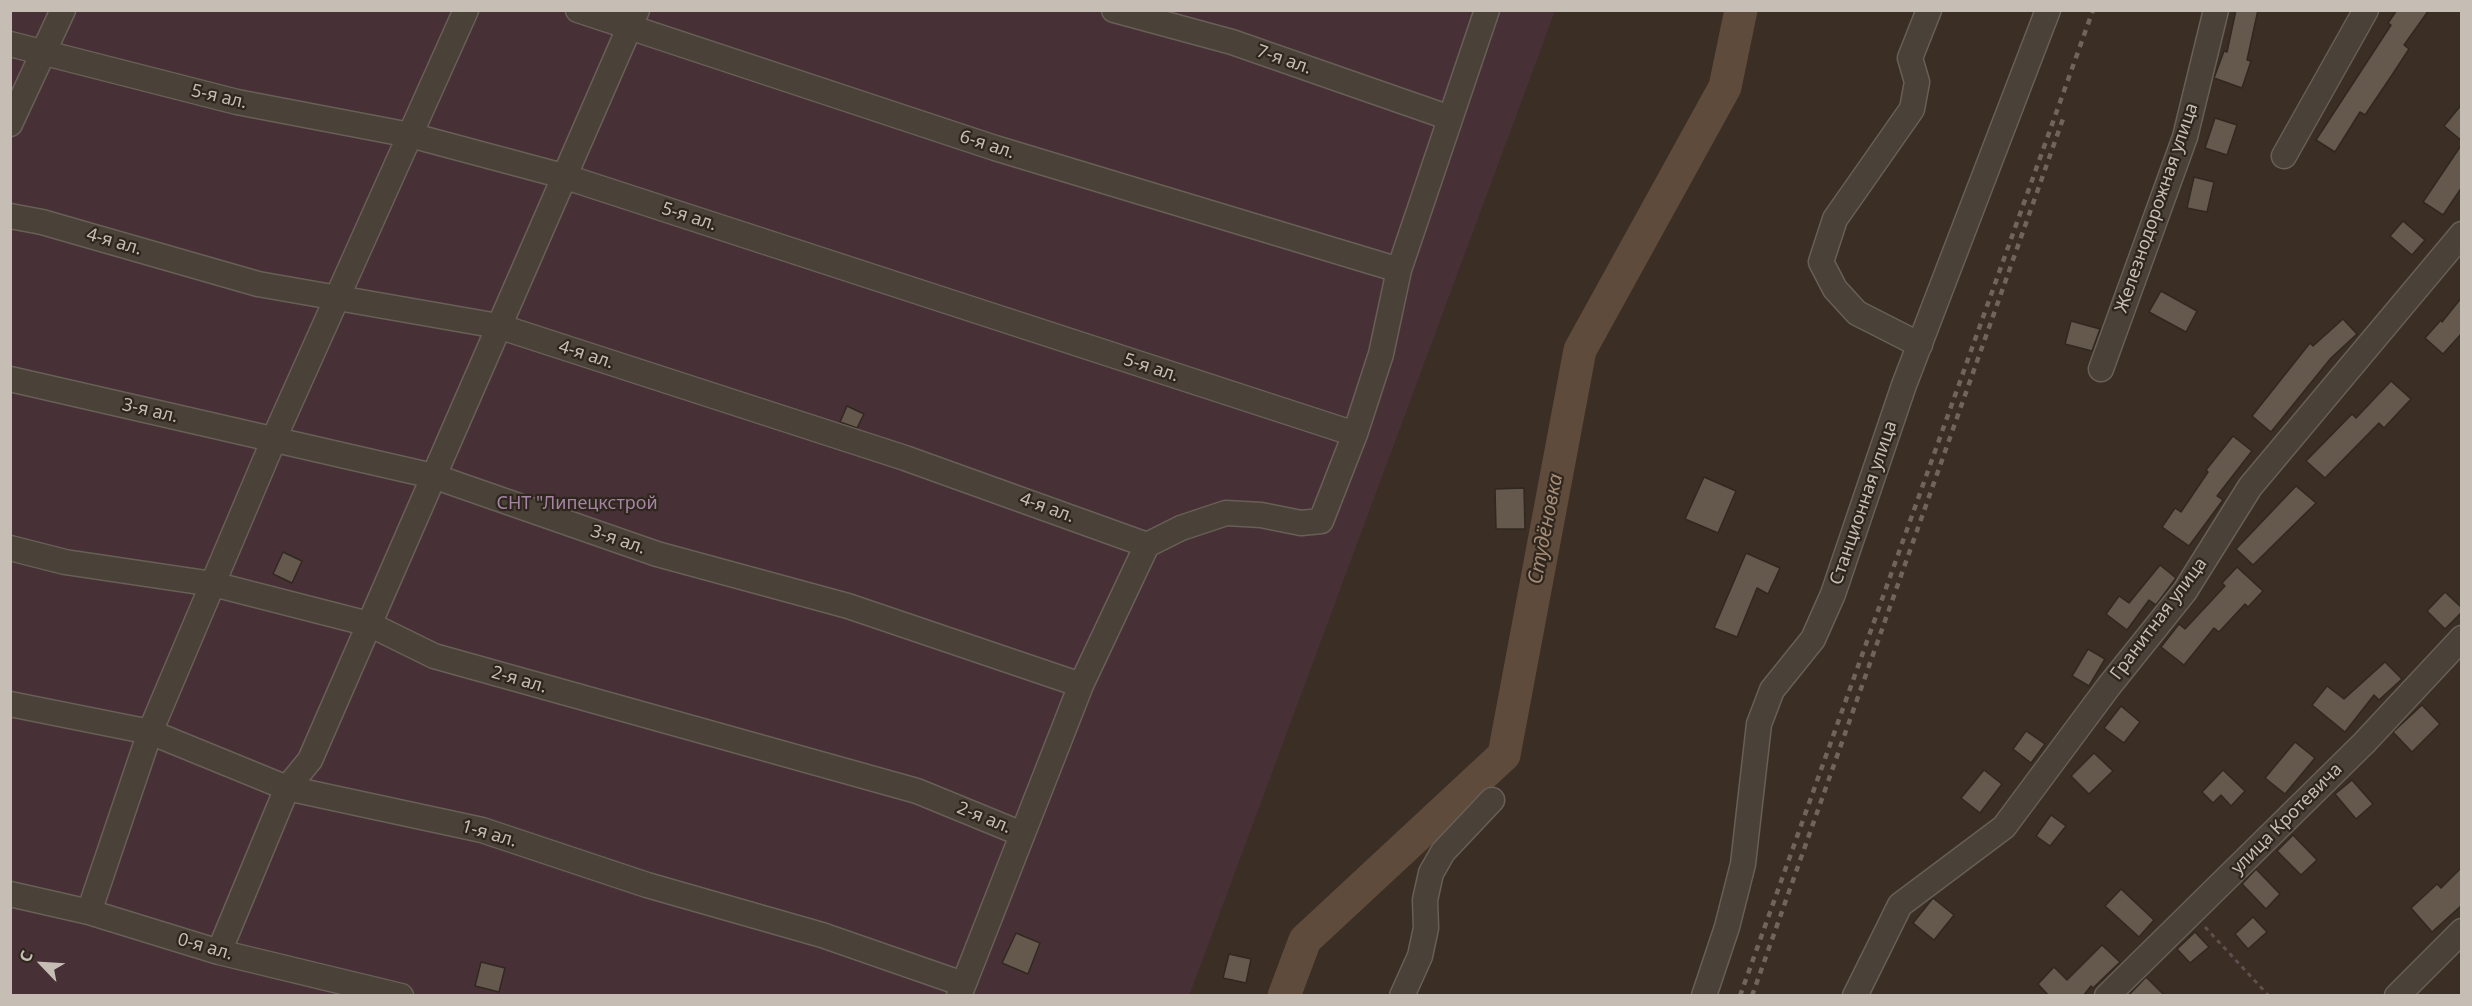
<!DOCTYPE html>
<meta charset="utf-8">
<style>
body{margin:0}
#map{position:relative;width:2472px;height:1006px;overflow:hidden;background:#3a2e25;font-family:"Noto Sans",sans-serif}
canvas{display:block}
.frame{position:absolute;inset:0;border:12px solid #c6bdb4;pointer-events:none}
.north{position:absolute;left:12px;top:934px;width:60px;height:60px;-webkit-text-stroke:4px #2f261e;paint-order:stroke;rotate:295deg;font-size:16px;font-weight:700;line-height:24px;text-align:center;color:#c6bdb4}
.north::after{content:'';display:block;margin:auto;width:21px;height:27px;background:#c6bdb4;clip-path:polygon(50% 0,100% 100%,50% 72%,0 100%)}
</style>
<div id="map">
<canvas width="2472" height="1006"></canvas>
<div class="frame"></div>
<div class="north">С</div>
</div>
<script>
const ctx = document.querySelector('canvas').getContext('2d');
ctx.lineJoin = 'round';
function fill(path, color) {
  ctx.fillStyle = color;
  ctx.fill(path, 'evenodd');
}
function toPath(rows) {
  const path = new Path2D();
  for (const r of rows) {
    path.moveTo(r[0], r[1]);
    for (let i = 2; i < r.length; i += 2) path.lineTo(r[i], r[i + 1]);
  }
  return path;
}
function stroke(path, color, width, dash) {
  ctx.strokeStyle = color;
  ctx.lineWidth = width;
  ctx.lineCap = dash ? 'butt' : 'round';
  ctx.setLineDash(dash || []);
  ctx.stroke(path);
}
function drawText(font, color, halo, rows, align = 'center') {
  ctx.font = font + ' "Noto Sans",sans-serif';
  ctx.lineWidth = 4.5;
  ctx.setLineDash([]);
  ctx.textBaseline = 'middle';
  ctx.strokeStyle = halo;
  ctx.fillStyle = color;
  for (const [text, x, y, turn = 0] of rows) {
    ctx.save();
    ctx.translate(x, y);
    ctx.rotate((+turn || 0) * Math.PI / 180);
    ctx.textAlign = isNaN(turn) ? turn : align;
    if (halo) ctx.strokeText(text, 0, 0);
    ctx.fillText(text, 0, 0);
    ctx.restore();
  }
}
const green = toPath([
 [10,11,1555,11,1189,996,11,995]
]);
const river = toPath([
 [1284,996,1305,940,1504,755,1580,350,1725,87,1741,10]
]);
const building = toPath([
 [2236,10,2258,10,2247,60,2251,61,2242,88,2214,78,2224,51,2227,52,2236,10],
 [2397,10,2429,10,2404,45,2409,49,2392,75,2365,115,2360,112,2335,152,2316,140,2391,25,2388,23,2397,10],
 [2462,104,2462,141,2444,126,2462,104],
 [2215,118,2237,125,2227,155,2205,148,2215,118],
 [2462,144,2462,187,2443,215,2423,202,2462,144],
 [2194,177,2214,182,2207,212,2187,208,2194,177],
 [2403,221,2425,240,2412,255,2390,236,2403,221],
 [2161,291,2197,311,2186,332,2149,312,2161,291],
 [2462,297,2462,333,2443,354,2425,338,2441,320,2442,322,2462,297],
 [2343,319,2357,334,2331,358,2271,432,2252,416,2310,343,2313,346,2343,319],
 [2071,321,2100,329,2092,351,2065,344,2071,321],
 [2391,381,2411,399,2384,428,2379,423,2325,478,2306,461,2352,414,2356,418,2391,381],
 [847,406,864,414,857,428,840,422,847,406],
 [2233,436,2252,451,2217,496,2223,500,2189,546,2162,527,2175,508,2181,512,2208,472,2206,470,2233,436],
 [1704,477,1736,491,1718,533,1685,519,1704,477],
 [2296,486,2316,503,2253,565,2236,549,2296,486],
 [1524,488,1525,529,1496,529,1495,489,1524,488],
 [283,552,302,561,292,583,273,574,283,552],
 [1746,553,1780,568,1768,594,1757,588,1737,637,1714,628,1746,553],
 [2160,565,2176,578,2156,605,2149,600,2127,630,2106,614,2119,596,2129,603,2160,565],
 [2237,567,2263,591,2248,607,2245,604,2219,632,2214,628,2184,665,2161,647,2179,624,2185,629,2225,586,2222,583,2237,567],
 [2445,592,2462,608,2462,612,2445,629,2427,611,2445,592],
 [2088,649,2105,659,2089,686,2072,676,2088,649],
 [2385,662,2402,679,2379,700,2374,695,2345,732,2312,705,2327,686,2344,699,2385,662],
 [2422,705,2440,724,2412,752,2393,732,2422,705],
 [2121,706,2140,722,2124,743,2104,728,2121,706],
 [2026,731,2045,744,2031,763,2013,749,2026,731],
 [2295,742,2315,758,2285,794,2265,778,2295,742],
 [2094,753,2113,771,2089,794,2071,776,2094,753],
 [1984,770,2002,784,1980,813,1961,798,1984,770],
 [2223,770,2245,791,2231,806,2221,795,2213,803,2202,792,2223,770],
 [2352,780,2373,804,2356,819,2335,794,2352,780],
 [2051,815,2066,826,2050,846,2036,836,2051,815],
 [2293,835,2317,860,2301,875,2277,851,2293,835],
 [2462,867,2462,905,2432,932,2411,908,2437,884,2441,888,2462,867],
 [2256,869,2280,894,2266,909,2242,884,2256,869],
 [2121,889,2154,920,2139,937,2105,906,2121,889],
 [1933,898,1954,915,1934,940,1913,923,1933,898],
 [2253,917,2267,932,2248,949,2235,934,2253,917],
 [2195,932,2209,947,2190,963,2177,949,2195,932],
 [1016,933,1040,943,1028,974,1002,963,1016,933],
 [2102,945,2120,962,2093,988,2091,986,2083,996,2049,996,2038,984,2054,967,2067,980,2102,945],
 [1229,954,1251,959,1246,983,1223,978,1229,954],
 [481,962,505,968,499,992,475,986,481,962],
 [2146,977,2165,996,2128,996,2146,977]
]);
const path = toPath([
 [2205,927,2269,996]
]);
const minor = toPath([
 [578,10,995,148,1399,270],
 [1114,10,1232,42,1450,118],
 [10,44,237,102,410,135,563,176,1355,434],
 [10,124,63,10],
 [2284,156,2366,10],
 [10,216,42,222,258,284,498,326,905,458,1147,545],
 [1920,345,1857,313,1835,289,1821,262,1835,219,1912,109,1917,82,1910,58,1929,10],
 [2101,369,2185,137,2216,10],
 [10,379,433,476,657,554,848,606,1081,685],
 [10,548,65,562,213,584,369,624,434,656,917,791,1022,834],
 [10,704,150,732,287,788,482,830,647,885,822,935,963,984],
 [10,894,89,912,219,952,401,996],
 [89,912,150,732,280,425,466,10],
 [219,952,287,788,310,760,637,10],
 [959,996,1081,685,1147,545,1181,528,1226,513,1261,515,1301,523,1321,521,1355,434,1381,354,1399,270,1487,10],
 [1402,996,1420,956,1426,928,1425,900,1431,873,1443,852,1492,800],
 [1704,996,1727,927,1743,864,1759,724,1772,690,1813,639,1833,594,1904,385,2048,10],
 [1855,996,1900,905,2004,827,2109,686,2185,591,2250,487,2462,234],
 [2107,996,2364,743,2462,638],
 [2397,996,2462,931]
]);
const rail = toPath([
 [1740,996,2093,10],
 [1752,996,2064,116]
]);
const streetNames = [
 ["7-я ал.",1284,60,19],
 ["5-я ал.",219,97,13],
 ["6-я ал.",987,145,18],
 ["Железнодорожная улица",2157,208,-71],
 ["5-я ал.",689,217,18],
 ["4-я ал.",114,242,16],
 ["4-я ал.",586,355,18],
 ["5-я ал.",1151,368,18],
 ["3-я ал.",150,411,13],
 ["Станционная улица",1864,503,-71],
 ["4-я ал.",1047,508,20],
 ["3-я ал.",618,540,19],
 ["Гранитная улица",2159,619,-53],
 ["2-я ал.",519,680,16],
 ["2-я ал.",984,818,22],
 ["улица Кротевича",2287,819,-45],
 ["1-я ал.",489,834,16],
 ["0-я ал.",205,947,16]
];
const parkNames = [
 ["СНТ \"Липецкстрой",577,504]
];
const waterNames = [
 ["Студёновка",1546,529,-79]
];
fill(green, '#473136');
stroke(river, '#5f4b3b', 33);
fill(building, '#65594e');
stroke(building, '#312820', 1.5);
stroke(minor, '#685f57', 27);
stroke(path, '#614f4f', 3, [4.5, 4.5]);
stroke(minor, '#4a4139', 24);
stroke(rail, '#71655b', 4.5, [6, 6]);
drawText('18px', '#c6bdb4', '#2f261e', streetNames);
drawText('18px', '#a484a2', '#2f261e', parkNames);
drawText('italic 20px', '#a68c78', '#2f261e', waterNames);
</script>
